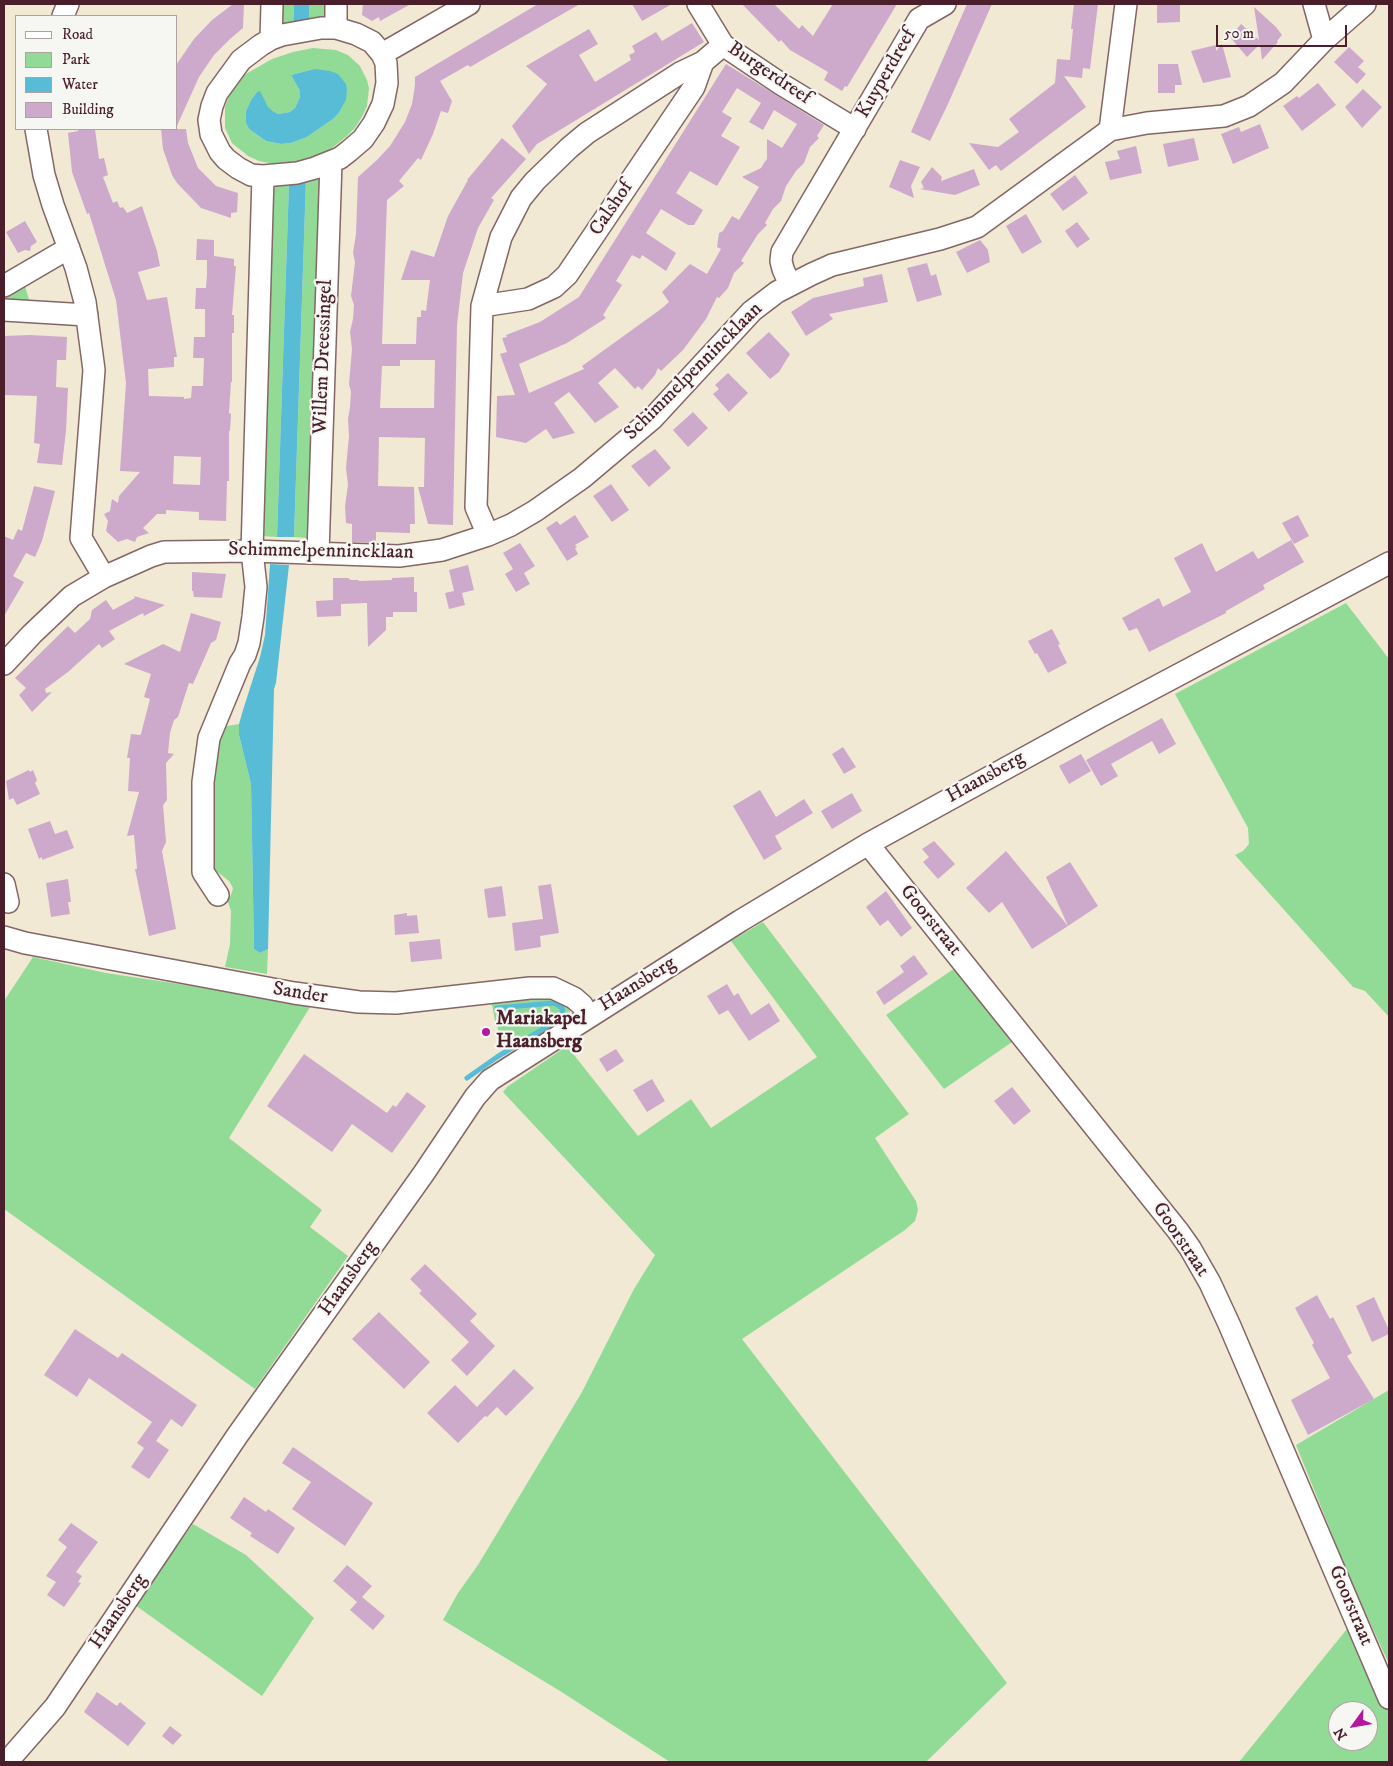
<!DOCTYPE html>
<style>
body{margin:0}
#map{position:relative;width:1393px;height:1766px;overflow:hidden;background:#f1e9d4;font-family:"IM FELL DW Pica",serif}
canvas{display:block}
.frame{position:absolute;inset:0;border:5px solid #4a1f2b;pointer-events:none}
.legend{position:absolute;left:15px;top:15px;width:162px;height:115px;box-sizing:border-box;background:#f6f6f2;border:1px solid #b1a0a2;margin:0;padding:6px 9px;list-style:none;font-size:15px;color:#4a1f2b}
.legend li{display:flex;align-items:center;gap:10px;height:25px}
.legend b{width:25px;border:1px solid #b1a0a2}
.north{position:absolute;left:1328px;top:1701px;width:50px;height:50px;box-sizing:border-box;background:#f6f6f2;border:1px solid #b1a0a2;border-radius:50%;rotate:238deg;font-size:14px;font-weight:700;line-height:20px;text-align:center;color:#4a1f2b}
.north::after{content:'';display:block;margin:auto;width:18px;height:22px;background:#b5179e;clip-path:polygon(50% 0,100% 100%,50% 72%,0 100%)}
.scale{position:absolute;left:1216px;top:25px;width:131px;height:22px;box-sizing:border-box;border:2px solid #4a1f2b;border-top:0;padding-left:6px;font-size:15px;line-height:18px;white-space:nowrap;color:#4a1f2b;-webkit-text-stroke:4px #f6f6f2;paint-order:stroke}
</style>
<div id="map">
<canvas width="1393" height="1766"></canvas>
<div class="frame"></div>
<ul class="legend">
<li><b style="height:6px;background:#fff"></b>Road</li>
<li><b style="height:14px;background:#92db97"></b>Park</li>
<li><b style="height:14px;background:#58bcd6"></b>Water</li>
<li><b style="height:14px;background:#cdaacb"></b>Building</li>
</ul>
<div class="north">N</div>
<div class="scale">50 m</div>
</div>
<script>
const ctx = document.querySelector('canvas').getContext('2d');
ctx.lineJoin = 'round';
function fill(path, color) {
  ctx.fillStyle = color;
  ctx.fill(path, 'evenodd');
}
function toPath(rows) {
  const path = new Path2D();
  for (const r of rows) {
    path.moveTo(r[0], r[1]);
    for (let i = 2; i < r.length; i += 2) path.lineTo(r[i], r[i + 1]);
  }
  return path;
}
function stroke(path, color, width, dash) {
  ctx.strokeStyle = color;
  ctx.lineWidth = width;
  ctx.lineCap = dash ? 'butt' : 'round';
  ctx.setLineDash(dash || []);
  ctx.stroke(path);
}
function drawText(font, color, halo, rows, align = 'center') {
  ctx.font = font + ' "IM FELL DW Pica",serif';
  ctx.lineWidth = 4.5;
  ctx.setLineDash([]);
  ctx.textBaseline = 'middle';
  ctx.strokeStyle = halo;
  ctx.fillStyle = color;
  for (const [text, x, y, turn = 0] of rows) {
    ctx.save();
    ctx.translate(x, y);
    ctx.rotate((+turn || 0) * Math.PI / 180);
    ctx.textAlign = isNaN(turn) ? turn : align;
    if (halo) ctx.strokeText(text, 0, 0);
    ctx.fillText(text, 0, 0);
    ctx.restore();
  }
}
const green = toPath([
 [278,4,294,4,293,27,277,32],
 [309,4,326,4,325,24,309,23],
 [313,48,336,50,348,55,360,66,367,80,369,88,367,106,363,115,355,128,347,136,332,148,305,162,280,165,259,161,248,156,232,143,225,128,225,107,232,88,244,75,272,59,293,52],
 [314,69,338,114,333,119,307,137,291,143,281,144,266,141,249,129,246,123,246,111,251,100,257,92,268,108,278,114,290,112,295,108,300,97,300,91,291,75],
 [319,177,320,180,310,540,308,538,294,537,306,179],
 [289,183,277,537,261,536,270,198,274,197,274,188,276,184],
 [24,283,31,306,4,304,4,295],
 [1346,603,1389,659,1389,1017,1365,991,1353,987,1235,855,1243,851,1249,844,1248,828,1175,694],
 [239,724,239,735,251,784,254,949,260,953,268,949,267,974,225,967,230,944,231,911,227,899,231,895,233,888,229,881,211,867,209,780,221,727],
 [763,922,909,1114,875,1138,916,1201,918,1210,915,1221,905,1230,742,1339,1007,1683,926,1762,670,1762,560,1691,443,1620,458,1593,478,1565,582,1392,634,1289,655,1255,503,1092,507,1087,567,1046,638,1136,691,1099,711,1128,817,1057,731,941],
 [33,957,106,973,312,1004,229,1138,322,1210,310,1227,348,1256,255,1389,4,1209,4,1001],
 [958,966,1015,1040,944,1089,886,1015],
 [540,994,568,1006,570,1012,569,1018,524,1050,512,1032,505,1037,505,1039,498,1041,497,1037,499,1037,497,1021,495,1021,491,999],
 [1389,1390,1389,1664,1351,1581,1296,1445],
 [193,1524,246,1555,314,1618,262,1696,135,1605],
 [1351,1624,1389,1711,1389,1762,1239,1762],
 [1338,1711,1368,1711,1368,1741,1338,1741]
]);
const water = toPath([
 [294,4,309,4,309,23,293,27],
 [314,69,330,71,338,74,346,84,347,89,346,100,338,114,333,119,307,137,291,143,281,144,266,141,249,129,246,123,246,111,251,100,257,92,260,91,268,107,273,111,278,114,290,112,295,108,300,97,300,91,291,75],
 [306,179,294,537,277,537,289,183],
 [270,564,289,565,276,683,274,689,268,949,260,953,254,949,251,784,239,735,239,724,243,710,260,657,265,635]
]);
const stream = toPath([
 [467,1078,497,1057,561,1018,563,1015,562,1008,554,1003,497,1008]
]);
const building = toPath([
 [233,4,244,4,243,28,230,39,214,55,199,77,176,128,176,65,194,39,212,20],
 [363,4,411,4,380,21,379,17,372,21,362,15],
 [538,4,580,4,470,67,468,65,440,81,452,101,448,113,441,111,433,134,421,160,418,158,399,181,404,186,387,200,382,344,416,344,417,317,421,317,421,310,426,311,430,280,401,280,411,250,434,257,448,216,468,180,467,180,502,138,526,159,491,198,494,200,478,228,463,273,457,325,453,525,428,524,418,487,424,487,425,438,379,437,378,486,414,487,415,524,410,524,410,533,376,532,376,543,352,542,352,524,346,523,345,506,348,485,346,468,349,436,348,419,350,407,351,392,349,384,352,349,350,332,353,319,354,305,351,296,355,262,353,253,356,234,358,177,377,160,390,146,405,122,412,104,415,85,415,77],
 [400,360,435,360,434,408,380,408,382,366,400,366],
 [632,4,672,4,642,21],
 [742,4,774,4,799,29,802,25,813,36,833,4,897,4,847,87,845,86,842,91,824,80,828,72,790,50,781,40,779,42],
 [967,4,992,4,948,104,930,141,911,132],
 [1074,4,1098,4,1090,69,1083,68,1082,78,1064,76,1086,107,1001,171,996,165,989,170,969,143,998,147,1019,132,1009,119,1055,83,1057,59,1070,60,1073,29,1071,29],
 [1157,4,1180,4,1180,22,1157,23],
 [1254,7,1276,27,1282,35,1277,41,1278,42,1262,60,1260,44,1247,57,1230,37,1241,24,1259,40],
 [692,23,704,42,537,144,529,154,512,126,547,84,526,66,589,29,598,44,579,55,595,82,631,60,629,55,635,52,632,46,656,32,662,41],
 [1222,44,1231,77,1203,83,1191,51,1216,45,1216,51],
 [1349,47,1364,61,1358,67,1366,74,1357,84,1334,62],
 [726,64,824,125,817,136,819,138,810,147,804,163,796,171,786,186,781,201,773,209,765,223,767,225,758,234,741,261,744,263,734,273,728,288,719,298,717,297,706,319,683,350,661,371,658,368,655,375,642,390,638,386,635,389,615,368,598,383,619,407,595,423,569,392,554,403,575,433,553,439,546,429,526,443,496,437,497,396,515,395,500,354,507,352,502,338,507,337,506,335,540,322,579,297],
 [737,88,761,103,749,122,763,130,774,110,797,124,782,148,767,139,767,159,764,163,761,168,742,177,759,187,739,220,732,216,723,231,719,233,717,247,721,249,707,274,690,264,662,292,669,302,661,309,582,366,584,369,529,393,519,364,567,343,606,318,603,315,622,285,616,281,632,255,640,259,642,255,666,271,676,253,646,233,661,209,688,225,694,225,703,210,676,193,690,171,717,186,740,147,721,136,732,118,722,112],
 [1158,64,1178,64,1182,85,1175,85,1175,93,1158,93],
 [1318,83,1336,105,1302,131,1283,106,1297,96,1299,98],
 [1363,89,1382,107,1362,128,1345,107],
 [1260,124,1269,148,1233,164,1221,134,1239,127,1241,132],
 [78,129,95,129,99,159,104,158,108,175,103,177,113,203,117,201,120,208,123,207,127,213,142,206,157,251,160,266,138,272,147,300,167,297,177,357,174,357,174,367,148,369,149,396,184,397,184,399,191,398,192,386,203,386,204,358,193,358,194,337,205,337,205,309,195,309,196,288,206,288,207,274,207,260,196,260,197,239,214,240,214,256,234,259,234,266,236,266,232,315,234,315,234,333,232,333,232,382,231,382,229,413,231,414,230,431,229,431,229,481,227,481,226,521,199,520,199,512,166,510,166,514,157,514,143,528,149,533,137,537,135,542,127,539,118,542,106,531,108,521,104,514,110,511,112,499,118,503,119,496,140,472,120,471,126,383,116,300,89,213,87,214,72,172,68,133,78,131],
 [174,456,201,457,200,485,173,484],
 [161,129,186,129,188,143,198,168,216,186,238,193,237,212,231,213,231,218,201,208,177,183,172,175,163,149],
 [1194,138,1199,160,1168,167,1163,144],
 [1136,146,1142,173,1110,180,1105,162,1120,159,1117,151],
 [900,160,920,167,911,186,914,198,889,187],
 [932,167,942,177,941,181,974,169,980,185,955,195,920,189,924,188,921,182],
 [1075,175,1088,193,1063,211,1050,194],
 [1026,214,1042,242,1022,254,1006,226],
 [25,221,37,242,31,246,30,251,25,250,18,253,6,232],
 [1077,222,1090,239,1077,248,1065,231],
 [980,240,988,250,990,262,967,273,956,252],
 [927,263,931,276,936,274,942,295,917,302,907,268],
 [882,274,888,302,829,314,833,319,806,336,791,312,813,298,864,286,863,278],
 [769,332,790,354,779,372,770,379,746,353],
 [30,335,67,337,66,360,57,360,56,387,68,388,66,431,62,465,37,463,40,444,34,443,37,396,4,395,4,336],
 [728,373,748,393,729,412,713,394,719,389,715,385],
 [693,412,708,428,688,447,673,430],
 [655,449,671,468,649,487,631,466],
 [611,484,629,510,612,522,593,496],
 [34,486,55,491,42,541,35,557,26,553,13,576,24,582,4,616,4,536,13,540,18,529,22,531],
 [575,515,589,537,575,545,577,547,575,548,578,554,567,561,546,528,557,521,560,525],
 [1298,515,1309,536,1294,544,1282,523],
 [1291,540,1304,562,1263,585,1265,589,1226,611,1226,613,1149,652,1137,628,1129,631,1122,618,1159,598,1163,607,1191,592,1174,558,1202,543,1216,572,1253,551,1258,559],
 [520,543,535,566,524,573,530,584,516,592,505,574,513,569,503,553],
 [468,565,474,590,462,593,465,605,449,609,445,593,454,591,449,570],
 [192,572,226,574,222,598,194,597,193,591,192,591],
 [414,577,414,592,417,592,417,612,393,612,393,617,386,617,386,630,368,647,367,603,341,604,341,616,317,617,316,601,333,600,333,578,348,578,351,580,358,580,359,581,392,580,392,578],
 [134,596,165,605,144,616,143,613,109,631,115,639,102,648,99,644,68,672,45,689,46,693,52,692,32,712,19,695,26,688,15,678,68,626,75,633,90,619,92,610,106,600,113,610,135,598],
 [191,613,221,622,216,640,211,643,193,684,189,683,178,717,174,720,170,733,168,753,174,754,166,763,167,800,163,805,166,842,162,851,176,929,149,936,135,869,137,869,134,835,127,836,139,792,128,791,130,758,127,758,131,734,140,735,141,734,150,699,144,697,151,674,124,664,163,644,180,652],
 [1052,629,1060,644,1058,645,1067,663,1048,673,1037,653,1035,654,1028,641],
 [1162,718,1176,744,1159,754,1152,741,1111,764,1118,776,1101,786,1086,760],
 [843,747,856,767,844,774,832,754],
 [1081,754,1091,771,1069,784,1059,766],
 [29,770,30,772,33,770,37,780,35,783,40,794,17,805,13,798,9,800,6,781],
 [760,790,776,817,804,799,813,813,775,836,782,849,764,860,733,806],
 [852,793,862,811,832,829,821,811],
 [50,821,55,834,67,830,74,848,42,860,42,857,39,859,28,829],
 [934,841,955,864,938,879,923,862,929,857,922,849],
 [1006,851,1068,926,1032,949,1002,902,989,913,966,888],
 [1070,862,1098,906,1068,926,1046,877],
 [68,879,71,902,68,902,70,914,51,917,46,883],
 [551,884,559,933,540,936,541,947,515,951,512,923,543,919,538,886],
 [502,886,506,916,488,918,484,889],
 [886,891,912,928,901,937,888,920,880,926,866,907],
 [407,913,407,916,417,915,419,933,395,935,394,915],
 [440,939,442,959,411,962,409,942],
 [914,955,928,974,884,1005,876,992,904,972,900,966],
 [727,984,734,996,738,993,751,1015,769,1003,780,1021,749,1041,728,1010,719,1015,707,996],
 [616,1049,624,1061,607,1072,599,1059],
 [304,1054,387,1113,393,1105,396,1107,407,1092,426,1106,392,1153,352,1124,332,1152,267,1106],
 [652,1079,665,1101,647,1112,633,1090],
 [1012,1087,1031,1111,1014,1125,994,1101],
 [425,1264,477,1314,470,1321,495,1346,467,1376,451,1360,469,1342,419,1293,422,1291,410,1279],
 [1317,1295,1330,1319,1333,1317,1352,1353,1347,1356,1374,1399,1308,1435,1291,1400,1330,1378,1312,1345,1314,1343,1295,1308],
 [1374,1297,1389,1330,1389,1334,1372,1342,1356,1306],
 [379,1312,430,1362,404,1389,352,1339],
 [75,1329,118,1358,122,1353,197,1405,182,1427,171,1419,156,1441,169,1450,149,1479,131,1467,144,1448,137,1443,152,1422,89,1378,77,1397,44,1375],
 [514,1369,534,1388,506,1416,497,1407,487,1417,485,1416,458,1443,427,1413,455,1385,477,1407],
 [293,1447,373,1503,345,1546,292,1509,311,1482,282,1463],
 [244,1497,266,1512,268,1509,295,1528,278,1554,250,1536,252,1533,230,1518],
 [71,1523,98,1542,76,1572,82,1576,78,1582,81,1583,64,1607,47,1595,56,1582,46,1576,67,1547,58,1540],
 [347,1565,372,1586,362,1597,385,1616,373,1630,350,1610,357,1602,333,1581],
 [97,1692,117,1706,120,1702,146,1723,128,1746,84,1712],
 [170,1726,182,1735,173,1745,162,1736]
]);
const minor = toPath([
 [698,4,723,45,781,84,855,129],
 [1314,4,1324,40,1365,4],
 [63,16,68,4],
 [321,28,336,28,356,34,372,42,382,54,386,63,387,83,383,104,374,123,363,139,349,151,340,158,315,168,297,173,263,176,251,175,238,168,226,159,220,152,211,134,209,120,212,106,217,93,241,60,261,45,271,39,282,35,321,28],
 [336,28,336,4],
 [271,39,272,4],
 [382,54,469,4],
 [36,129,44,175,53,205,76,268,85,302,94,370,81,538,104,577],
 [1110,130,1126,4],
 [790,285,783,269,781,261,782,252,919,19,945,4],
 [4,286,69,248],
 [482,306,528,299,554,287,567,275,694,87,703,62],
 [4,310,87,315],
 [488,535,476,507,482,306,501,237,521,198,535,181,569,148,587,133,680,73,703,62,723,45],
 [318,553,331,162],
 [4,664,32,634,72,596,104,577,151,556,164,552,252,551,399,556,442,550,488,535,511,525,535,511,582,478,652,419,752,311,777,292,812,274,832,265,940,239,977,227,1110,130,1147,123,1224,116,1249,106,1283,83,1324,40],
 [868,844,1178,1231,1190,1248,1210,1283,1229,1324,1389,1698],
 [4,884,8,902],
 [218,895,203,872,203,782,209,738,240,663,245,655,249,643,253,617,256,587,252,551,263,176],
 [4,937,25,943,294,993,359,1002,396,1003,530,988,553,988,574,998,582,1005,589,1016],
 [7,1762,55,1707,237,1436,424,1173,475,1097,490,1080,740,921,868,844,1101,716,1389,563]
]);
const markers = [
 [486,1032,5,"#b5179e"]
];
const streetNames = [
 ["Burgerdreef",769,74,34],
 ["Kuyperdreef",887,74,-60],
 ["Calshof",612,209,-56],
 ["Willem Dreessingel",324,357,-88],
 ["Schimmelpennincklaan",694,372,-45],
 ["Schimmelpennincklaan",321,552,1],
 ["Haansberg",986,778,-29],
 ["Goorstraat",930,921,51],
 ["Haansberg",638,985,-32],
 ["Sander",300,994,9],
 ["Goorstraat",1180,1240,56],
 ["Haansberg",349,1279,-55],
 ["Goorstraat",1350,1606,67],
 ["Haansberg",119,1612,-56]
];
const poiNames = [
 ["Mariakapel",496,1020],
 ["Haansberg",496,1043]
];
fill(green, '#92db97');
fill(water, '#58bcd6');
stroke(stream, '#58bcd6', 5);
fill(building, '#cdaacb');
stroke(minor, '#846666', 24);
stroke(minor, '#fff', 21);
for (const [x, y, r, color] of markers) {
  const dot = new Path2D();
  dot.arc(x, y, r, 0, 2 * Math.PI);
  ctx.fillStyle = color;
  ctx.fill(dot);
  stroke(dot, '#f6f6f2', 2);
}
drawText('20px', '#4a1f2b', '#f6f6f2', streetNames);
drawText('bold 20px', '#4a1f2b', '#f6f6f2', poiNames, 'left');
</script>
